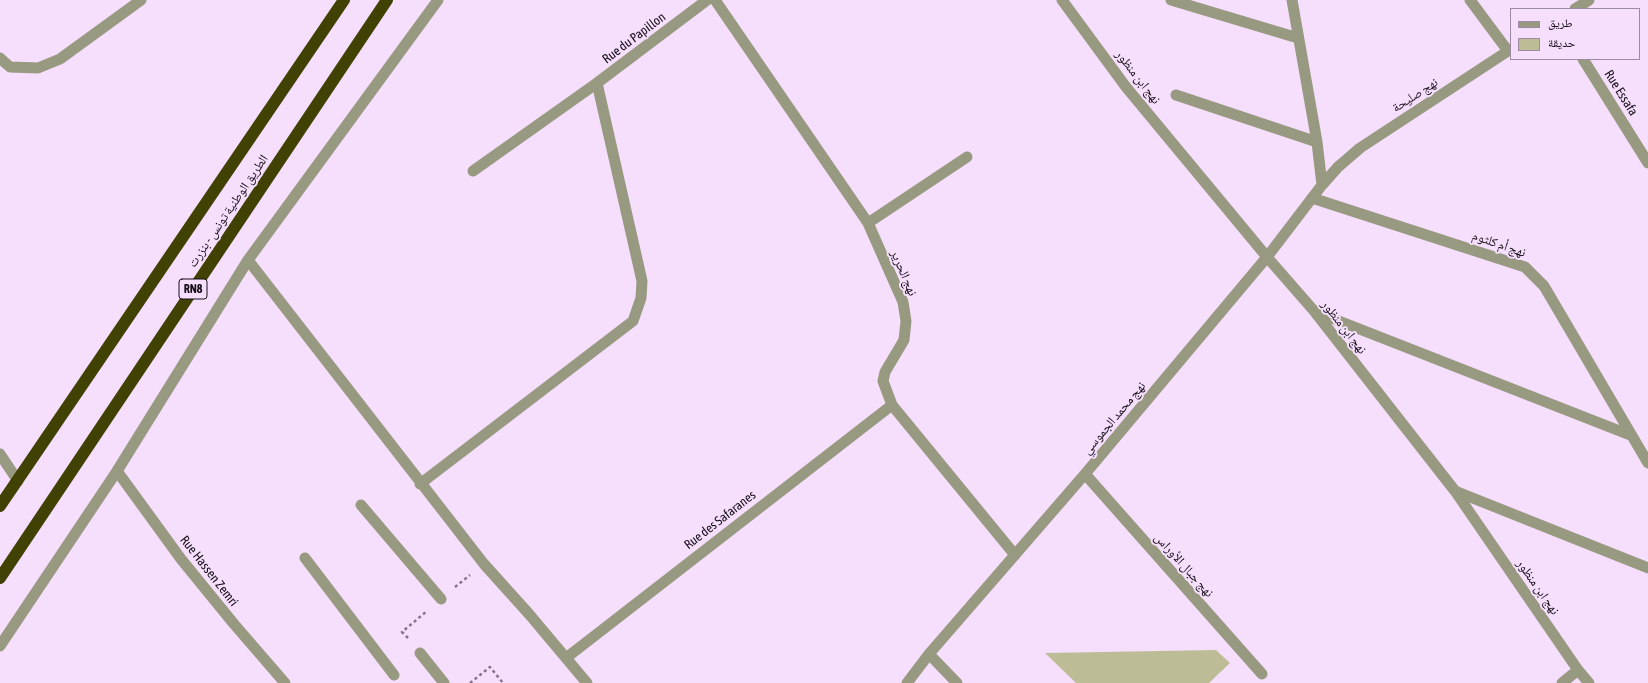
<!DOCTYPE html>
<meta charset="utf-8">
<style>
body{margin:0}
#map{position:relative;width:1648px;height:683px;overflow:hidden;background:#f6dffc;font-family:"Asap Condensed","Noto Naskh Arabic",sans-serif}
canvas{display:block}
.legend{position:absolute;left:1510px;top:8px;width:130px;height:52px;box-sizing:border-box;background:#f6dffc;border:1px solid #9c8ba1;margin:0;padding:5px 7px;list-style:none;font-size:12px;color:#160e18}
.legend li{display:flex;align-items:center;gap:8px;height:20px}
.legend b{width:20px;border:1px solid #9c8ba1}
</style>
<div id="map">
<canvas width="1648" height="683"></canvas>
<ul class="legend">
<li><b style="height:5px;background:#989981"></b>طريق</li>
<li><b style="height:11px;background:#bcbd97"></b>حديقة</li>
</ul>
</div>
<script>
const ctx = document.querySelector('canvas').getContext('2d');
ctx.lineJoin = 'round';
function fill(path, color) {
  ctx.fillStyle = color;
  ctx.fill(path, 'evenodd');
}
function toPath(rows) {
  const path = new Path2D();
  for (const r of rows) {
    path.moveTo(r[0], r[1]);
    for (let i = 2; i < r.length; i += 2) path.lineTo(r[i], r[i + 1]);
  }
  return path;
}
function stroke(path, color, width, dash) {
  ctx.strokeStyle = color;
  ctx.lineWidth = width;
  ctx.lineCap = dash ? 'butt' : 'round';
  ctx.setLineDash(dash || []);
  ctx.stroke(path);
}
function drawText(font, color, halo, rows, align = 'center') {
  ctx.font = font + ' "Asap Condensed","Noto Naskh Arabic",sans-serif';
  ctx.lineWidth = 4;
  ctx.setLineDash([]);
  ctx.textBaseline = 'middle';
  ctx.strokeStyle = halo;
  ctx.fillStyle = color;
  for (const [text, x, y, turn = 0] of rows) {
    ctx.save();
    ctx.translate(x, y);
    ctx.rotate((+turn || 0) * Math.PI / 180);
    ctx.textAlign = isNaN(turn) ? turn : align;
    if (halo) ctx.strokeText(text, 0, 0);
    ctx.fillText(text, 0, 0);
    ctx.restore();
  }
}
const green = toPath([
 [1216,650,1230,663,1209,683,1076,683,1045,653]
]);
const path = toPath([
 [455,587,470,575],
 [408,638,402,632,427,611],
 [470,683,490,667,503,683]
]);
const pedestrian = toPath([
 [361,505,441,599],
 [305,558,394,675],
 [420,653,444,683]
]);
const minor = toPath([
 [715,0,868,223,903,302,906,321,904,340,885,372,883,381,892,405,1015,555],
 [1062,0,1126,87,1267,257,1315,312,1455,491,1578,670,1589,683],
 [1171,0,1298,38],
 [1292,0,1317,142,1322,185],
 [1470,0,1508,51],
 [1575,9,1589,0],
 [0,58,10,67,38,68,60,59,141,0],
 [1583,59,1648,163],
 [1176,95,1317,142],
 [473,171,597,83,707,0],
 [1312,198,1525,267,1544,286,1648,463],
 [868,223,967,157],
 [248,260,484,564,529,614,587,683],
 [1316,312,1630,435],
 [0,454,18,481],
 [117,471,181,559,234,624,285,683],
 [1085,474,1262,674],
 [420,484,633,321,641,298,642,281,597,83],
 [1455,491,1648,568],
 [0,646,117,471,248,260,438,0],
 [929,654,957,683],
 [566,658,892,405],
 [907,683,929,654,1085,474,1267,257,1322,185,1338,167,1360,148,1511,49],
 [1562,683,1578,670]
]);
const motorway = toPath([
 [0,506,344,0],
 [0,578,387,0]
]);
const shields = [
 [193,289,28]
];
const shieldNames = [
 ["RN8",193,289]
];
const streetNames = [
 ["Rue du Papillon",634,38,-37],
 ["نهج ابن منظور",1138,77,52],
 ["Rue Essafa",1621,93,58],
 ["نهج صليحة",1415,95,-33],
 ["الطريق الوطنية تونس - بنزرت",228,211,-56],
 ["نهج أم كلثوم",1499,244,19],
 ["نهج الحرير",904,273,67],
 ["نهج ابن منظور",1344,327,52],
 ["نهج محمد الجموسي",1114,418,-50],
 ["Rue des Safaranes",720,520,-38],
 ["نهج جبال الأوراس",1184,565,48],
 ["Rue Hassen Zemri",209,571,52],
 ["نهج ابن منظور",1538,587,55]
];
fill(green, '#bcbd97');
stroke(path, '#837487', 2.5, [3, 3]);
stroke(pedestrian, '#989981', 11);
stroke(minor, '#989981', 11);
stroke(motorway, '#414104', 12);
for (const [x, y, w] of shields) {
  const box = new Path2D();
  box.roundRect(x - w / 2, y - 10, w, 20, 3);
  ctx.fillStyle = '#f6dffc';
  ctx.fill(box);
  stroke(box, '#160e18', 1);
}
drawText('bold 12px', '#160e18', null, shieldNames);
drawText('13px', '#160e18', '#f6dffc', streetNames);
</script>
